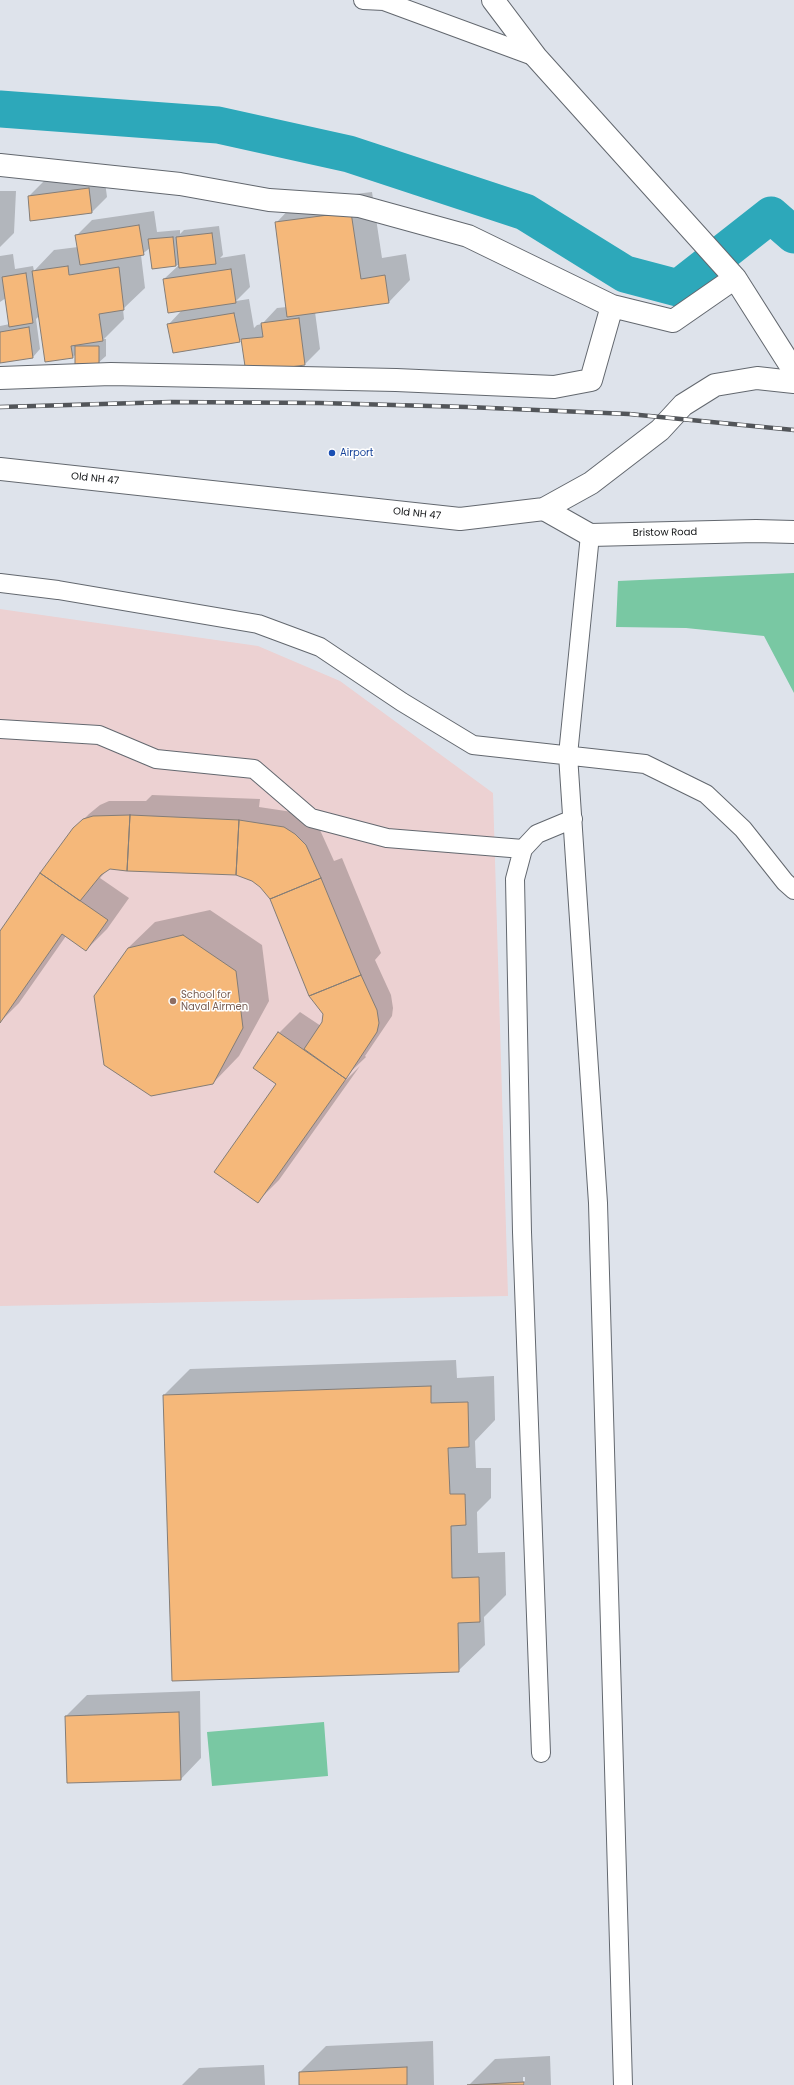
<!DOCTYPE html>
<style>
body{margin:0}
canvas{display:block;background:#dee3eb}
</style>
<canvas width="794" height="2085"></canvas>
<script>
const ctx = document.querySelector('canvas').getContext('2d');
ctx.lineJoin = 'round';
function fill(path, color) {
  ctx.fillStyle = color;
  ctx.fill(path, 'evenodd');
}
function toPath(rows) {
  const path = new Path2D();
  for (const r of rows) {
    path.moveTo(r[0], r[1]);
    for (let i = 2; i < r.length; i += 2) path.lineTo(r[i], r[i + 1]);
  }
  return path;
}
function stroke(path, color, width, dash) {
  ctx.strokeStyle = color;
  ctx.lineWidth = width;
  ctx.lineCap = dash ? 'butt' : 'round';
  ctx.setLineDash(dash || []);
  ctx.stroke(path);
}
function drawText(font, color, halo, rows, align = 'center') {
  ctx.font = font + ' Poppins,sans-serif';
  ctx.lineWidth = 3;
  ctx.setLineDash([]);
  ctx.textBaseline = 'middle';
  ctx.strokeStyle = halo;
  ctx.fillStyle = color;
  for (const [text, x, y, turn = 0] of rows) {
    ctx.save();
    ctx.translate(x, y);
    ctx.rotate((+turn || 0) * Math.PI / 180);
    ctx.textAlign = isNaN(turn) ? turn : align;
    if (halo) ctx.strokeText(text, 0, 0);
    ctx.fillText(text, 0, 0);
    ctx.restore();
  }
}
const education = toPath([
 [0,609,258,646,340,681,493,793,508,1296,0,1306]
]);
const green = toPath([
 [794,573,794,693,764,636,686,628,616,627,618,581],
 [324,1722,328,1776,212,1786,207,1732]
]);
const shadow = toPath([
 [104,174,107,197,92,212,29,196,44,181],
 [0,191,16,191,14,233,0,247],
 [372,192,382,258,406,254,410,280,389,302,315,312,320,349,305,364,247,372,242,338,239,341,169,324,182,310,164,279,179,265,152,268,150,248,141,255,145,288,123,309,124,319,104,339,106,339,106,356,98,363,76,354,73,357,39,316,36,319,40,349,33,357,0,362,0,326,10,324,6,298,0,302,0,256,13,254,15,269,33,266,34,271,54,250,78,247,77,235,92,220,154,211,157,232,180,230,180,234,184,230,219,226,223,255,220,258,245,254,250,287,236,301,249,299,254,328,257,325,262,324,277,308,287,307,276,223,297,201],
 [152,795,260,799,259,807,299,813,310,819,320,830,334,861,342,858,381,953,375,960,391,995,393,1008,392,1016,365,1056,366,1057,341,1081,343,1083,360,1066,279,1180,258,1201,277,1084,255,1068,279,1033,300,1012,321,1026,324,1014,271,899,261,886,252,880,236,874,109,868,100,878,129,898,107,929,86,950,66,936,19,1003,0,1022,0,933,74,829,89,814,100,805,109,801,146,801],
 [210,910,262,945,269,1001,239,1056,213,1083,128,948,155,922],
 [456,1360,457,1378,494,1376,495,1420,475,1441,476,1468,491,1468,491,1498,477,1512,478,1553,505,1552,506,1595,484,1617,485,1645,458,1671,164,1395,190,1369],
 [200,1691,201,1758,180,1780,66,1716,87,1695],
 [433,2041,434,2085,300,2085,300,2072,326,2046],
 [550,2056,551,2085,525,2085,525,2077,523,2077,523,2085,469,2085,495,2059],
 [264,2065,265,2085,182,2085,199,2068]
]);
const canal = toPath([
 [0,109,218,125,349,154,525,212,625,274,678,288,771,215,794,235]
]);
const building = toPath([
 [89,188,92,213,30,221,28,196,89,188],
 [351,212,361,279,385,275,389,303,287,317,275,222,351,212],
 [139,225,144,255,80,265,75,235,139,225],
 [212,233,216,264,179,268,176,237,212,233],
 [173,237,176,266,152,269,148,239,173,237],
 [68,266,69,275,119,267,124,310,99,314,103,341,71,346,73,358,45,362,32,271,68,266],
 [231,269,236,303,168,313,163,279,231,269],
 [26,273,33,323,9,327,2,277,26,273],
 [234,313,240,342,173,353,167,324,234,313],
 [299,318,305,365,246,373,241,339,263,337,261,323,299,318],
 [29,327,33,358,0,363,0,332,29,327],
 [75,346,99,346,99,364,75,364,75,346],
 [130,815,239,820,236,875,127,871,130,815],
 [130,815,127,871,110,869,101,875,80,901,40,873,73,828,83,819,93,816,130,815],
 [239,820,284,827,295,834,306,845,321,878,270,899,260,887,252,881,236,875,239,820],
 [40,873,108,920,86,951,62,934,0,1023,0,931,40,873],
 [321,878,361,975,309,996,270,899,321,878],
 [183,935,236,971,243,1028,213,1084,151,1096,104,1065,94,996,128,948,183,935],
 [361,975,377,1010,379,1023,377,1032,346,1079,304,1049,322,1022,323,1014,309,996,361,975],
 [278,1032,346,1079,258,1203,214,1172,276,1084,253,1068,278,1032],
 [431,1386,431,1403,468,1402,469,1447,448,1448,450,1494,465,1494,466,1525,451,1526,452,1578,479,1577,480,1622,458,1623,459,1672,172,1681,163,1395,431,1386],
 [179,1712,181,1780,67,1783,65,1716,179,1712],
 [407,2067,407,2085,299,2085,299,2072,407,2067],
 [524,2082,524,2085,467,2085,524,2082]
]);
const lane = toPath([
 [363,0,384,1,536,57],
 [590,535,568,755,598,1203,623,2085],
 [0,583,58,590,258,624,320,647,402,702,473,745,645,764,706,794,743,829,785,882,794,890],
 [0,729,99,735,156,759,254,769,311,818,387,838,523,849],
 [541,1753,522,1232,515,879,523,849,537,834,573,819]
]);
const street = toPath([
 [493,0,536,57,735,278,794,371],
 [0,165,180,184,269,200,359,206,468,236,612,306,673,321,735,278],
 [0,378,111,374,396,380,554,387,591,380,612,306]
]);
const secondary = toPath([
 [544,509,590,535,756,531,794,532]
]);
const primary = toPath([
 [0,469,460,519,544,509,591,483,660,430,683,405,715,385,757,378,794,382]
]);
const rail = toPath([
 [0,407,171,402,320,403,467,407,629,414,794,430]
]);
const markers = [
 [332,453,4,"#1a4fb4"],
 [173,1001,4,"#8d6e63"]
];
const transitNames = [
 ["Airport",340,453]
];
const streetNames = [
 ["Old NH 47",95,479,6],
 ["Old NH 47",417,514,6],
 ["Bristow Road",665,533,-1]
];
const educationNames = [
 ["School for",181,995],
 ["Naval Airmen",181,1007]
];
fill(education, '#ecd1d2');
fill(green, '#79c8a3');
fill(shadow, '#0003');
stroke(canal, '#2da8ba', 37);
fill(building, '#f5b87a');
stroke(building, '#847d77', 1);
stroke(lane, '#63686f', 20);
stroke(street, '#63686f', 24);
stroke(secondary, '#63686f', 24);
stroke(primary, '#63686f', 24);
stroke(lane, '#fff', 18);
stroke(street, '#fff', 22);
stroke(secondary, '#fff', 22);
stroke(primary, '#fff', 22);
stroke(rail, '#525559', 4.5);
stroke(rail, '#fff', 3, [9]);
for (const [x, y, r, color] of markers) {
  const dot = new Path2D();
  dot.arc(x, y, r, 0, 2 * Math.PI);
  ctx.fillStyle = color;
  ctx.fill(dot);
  stroke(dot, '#fff', 1.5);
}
drawText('10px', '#164399', '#fff', transitNames, 'left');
drawText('10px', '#111315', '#fff', streetNames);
drawText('10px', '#785e54', '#fff', educationNames, 'left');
</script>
